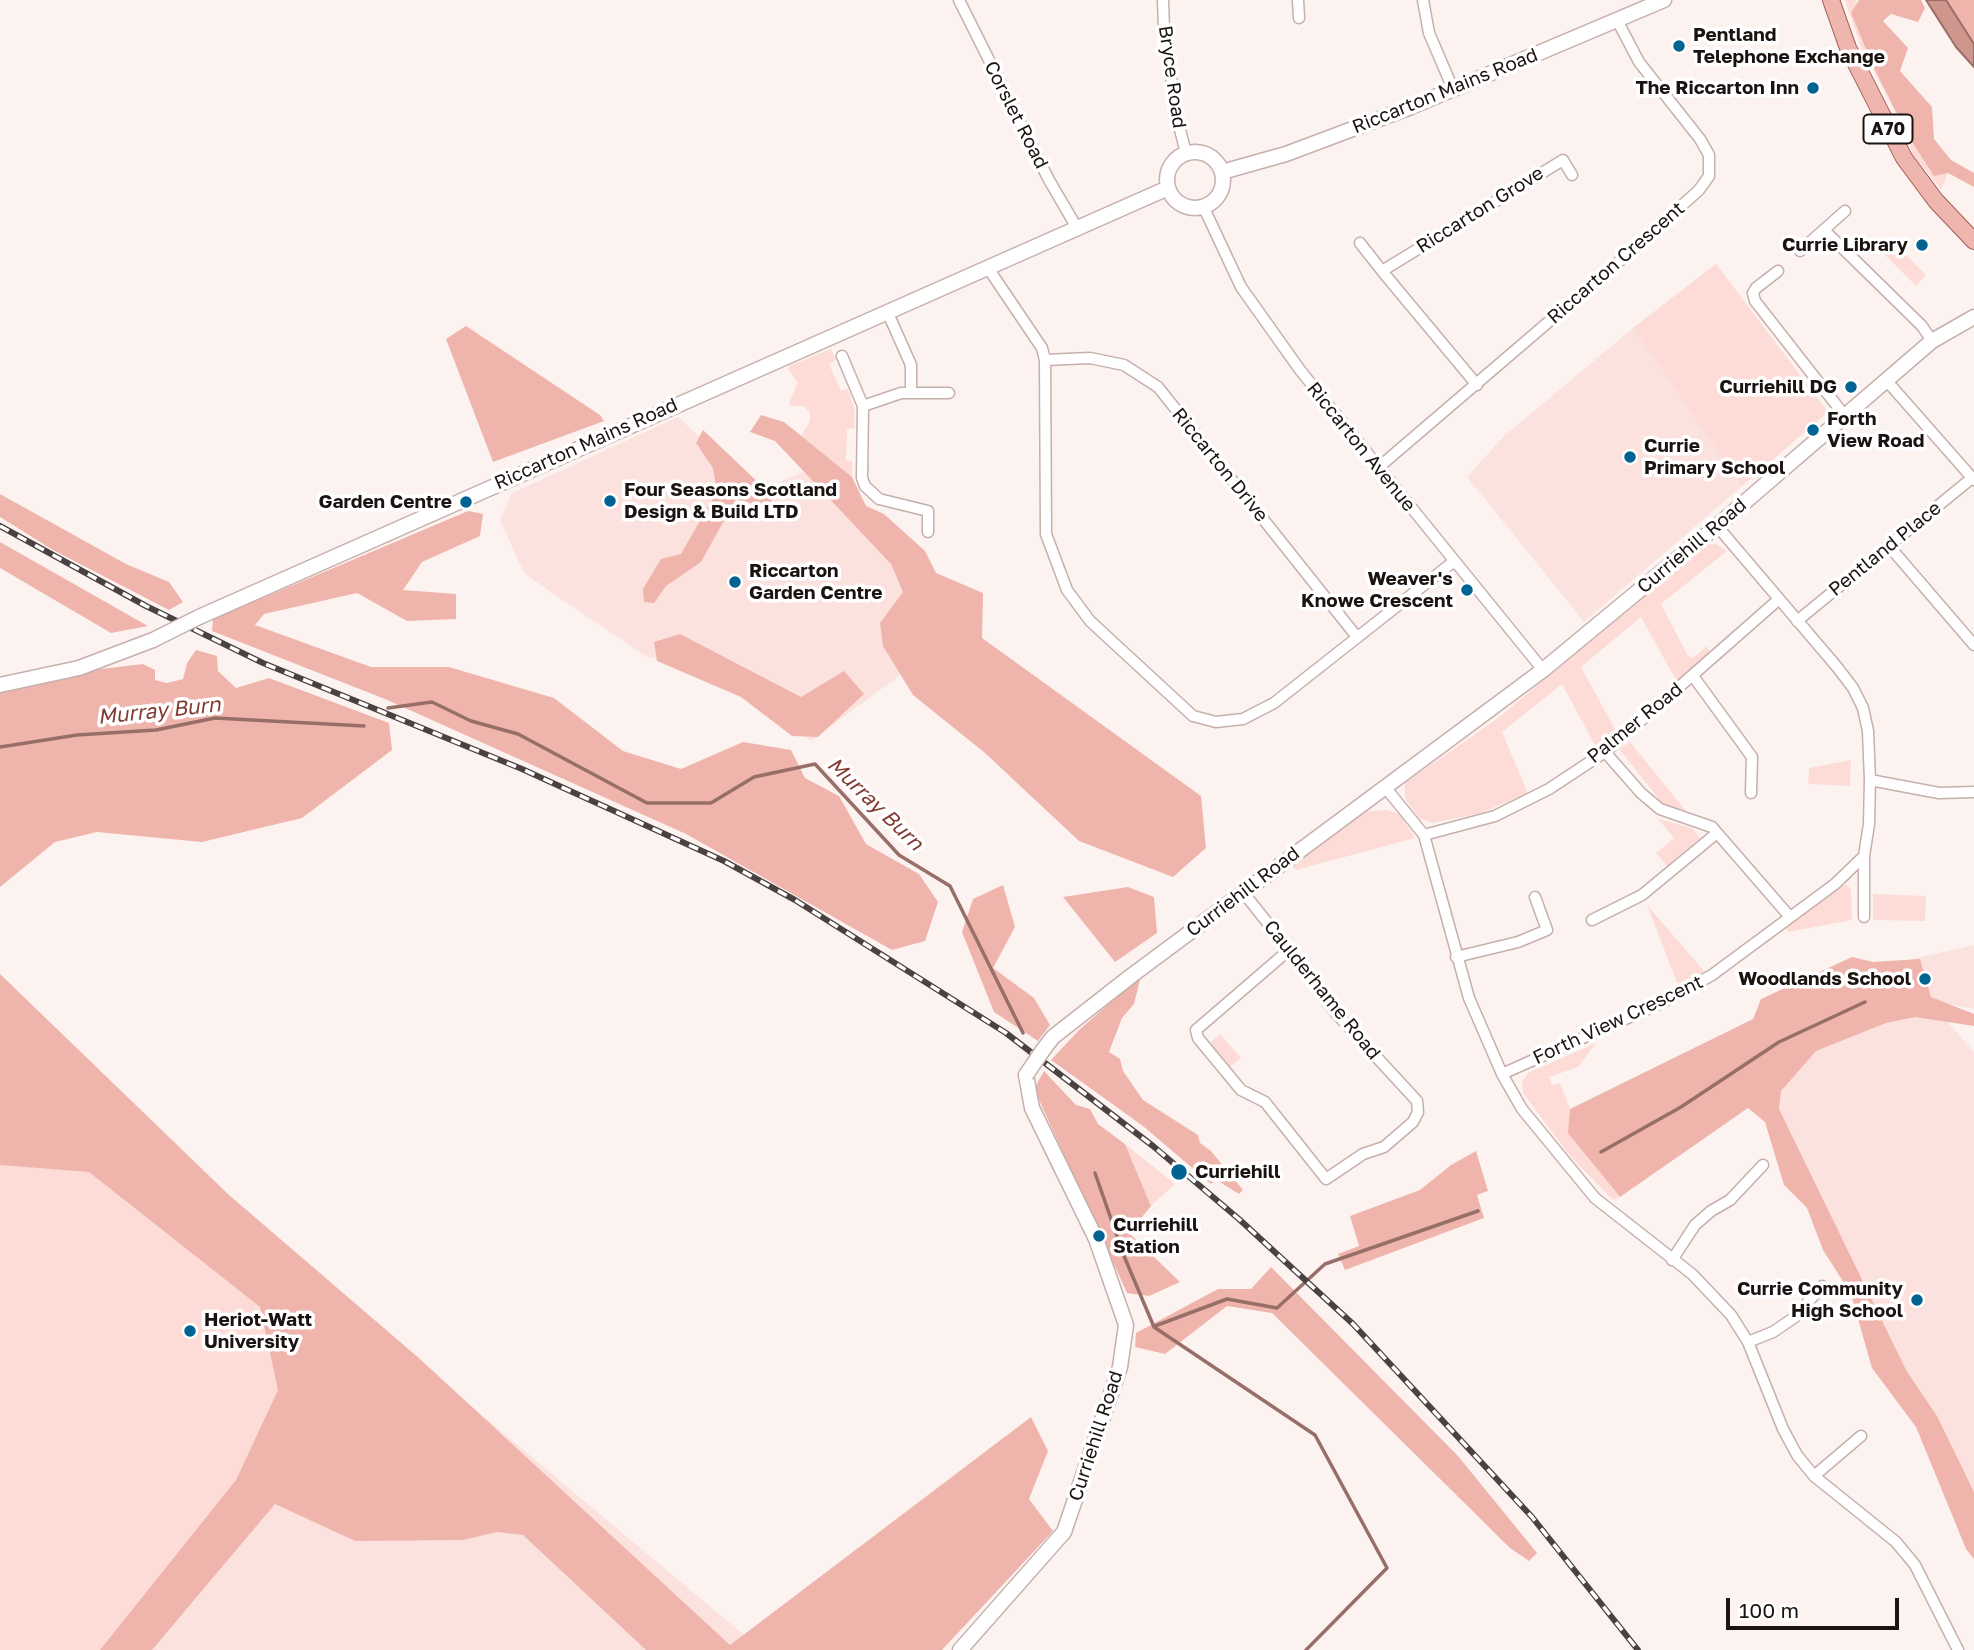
<!DOCTYPE html>
<style>
body{margin:0}
#map{position:relative;width:1974px;height:1650px;overflow:hidden;background:#fcf3f1;font-family:"Golos Text",sans-serif}
canvas{display:block}
.scale{position:absolute;left:1726px;top:1598px;width:173px;height:32px;box-sizing:border-box;border:4px solid #1b1312;border-top:0;padding-left:9px;font-size:21px;line-height:24px;white-space:nowrap;color:#1b1312;-webkit-text-stroke:5px #fff;paint-order:stroke}
</style>
<div id="map">
<canvas width="1974" height="1650"></canvas>
<div class="scale">100 m</div>
</div>
<script>
const ctx = document.querySelector('canvas').getContext('2d');
ctx.lineJoin = 'round';
function fill(path, color) {
  ctx.fillStyle = color;
  ctx.fill(path, 'evenodd');
}
function toPath(rows) {
  const path = new Path2D();
  for (const r of rows) {
    if (r.length === 3) {
      path.moveTo(r[0] + r[2], r[1]);
      path.arc(r[0], r[1], r[2], 0, 2 * Math.PI);
      continue;
    }
    path.moveTo(r[0], r[1]);
    for (let i = 2; i < r.length; i += 2) path.lineTo(r[i], r[i + 1]);
  }
  return path;
}
function stroke(path, color, width, dash) {
  ctx.strokeStyle = color;
  ctx.lineWidth = width;
  ctx.lineCap = dash ? 'butt' : 'round';
  ctx.setLineDash(dash || []);
  ctx.stroke(path);
}
function drawText(font, color, halo, rows, align = 'center') {
  ctx.font = font + ' "Golos Text",sans-serif';
  ctx.lineWidth = 7;
  ctx.setLineDash([]);
  ctx.textBaseline = 'middle';
  ctx.strokeStyle = halo;
  ctx.fillStyle = color;
  for (const [text, x, y, turn = 0] of rows) {
    ctx.save();
    ctx.translate(x, y);
    ctx.rotate((+turn || 0) * Math.PI / 180);
    ctx.textAlign = isNaN(turn) ? turn : align;
    if (halo) ctx.strokeText(text, 0, 0);
    ctx.fillText(text, 0, 0);
    ctx.restore();
  }
}
const built = toPath([
 [1716,264,1828,412,1584,622,1467,477,1503,437,1633,328],
 [678,417,759,491,816,466,901,532,945,642,811,741,709,664,647,657,549,591,524,573,500,520,512,493],
 [1974,945,1974,1009,1938,1002,1925,991,1872,968],
 [1937,1010,1974,1052,1974,1527,1748,1074,1879,1019],
 [0,1011,762,1650,0,1650]
]);
const green = toPath([
 [1845,0,1856,0,1864,36,1948,173,1941,189,1912,154,1908,138,1860,44],
 [1889,238,1926,275,1916,286,1878,248],
 [1716,264,1828,412,1742,486,1633,328],
 [831,349,836,360,829,364,841,391,848,389,854,408,855,428,847,429,846,460,852,461,852,477,801,436,810,421,810,413,804,406,791,406,789,402,798,383,788,369,789,366],
 [1716,544,1727,551,1661,604,1688,656,1693,658,1707,646,1710,653,1677,682,1641,617,1581,667,1617,733,1597,749,1562,684,1502,732,1528,793,1481,813,1433,823,1419,818,1405,798,1405,783,1498,718,1705,545],
 [1630,742,1686,811,1662,803,1619,749],
 [1851,760,1850,786,1808,784,1809,768],
 [1387,810,1399,814,1415,838,1296,870,1291,865,1367,811],
 [1658,819,1692,828,1700,838,1667,866,1656,853,1674,838],
 [1846,884,1851,889,1852,920,1788,932,1785,928],
 [1873,894,1926,896,1925,921,1873,920],
 [1647,905,1704,971,1678,985],
 [1220,1034,1241,1058,1230,1067,1210,1043],
 [1596,1043,1578,1067,1549,1077,1552,1085,1560,1083,1570,1109,1569,1133,1620,1197,1613,1200,1571,1157,1523,1093,1522,1081,1528,1073],
 [1125,1144,1175,1184,1151,1206,1132,1160],
 [0,1165,89,1172,260,1308,278,1390,236,1480,100,1650,0,1650]
]);
const forest = toPath([
 [1859,0,1921,0,1925,8,1918,22,1891,14,1883,21,1908,48,1900,71,1932,107,1934,139,1951,160,1974,173,1974,187,1948,173,1934,176,1910,139,1873,66,1851,13],
 [1946,0,1974,0,1974,44,1968,36],
 [466,326,600,415,604,421,493,462,446,339],
 [761,415,784,422,852,477,866,506,884,514,925,551,936,573,983,593,982,638,1201,796,1206,848,1173,877,1079,841,985,753,913,695,883,646,880,623,903,592,891,564,775,441,750,432],
 [703,430,763,487,780,487,768,507,736,499,701,562,666,586,654,603,644,602,643,589,661,559,681,554,717,491,713,468,696,443],
 [0,494,126,564,169,582,183,602,169,610,53,550,0,517],
 [468,511,483,514,480,536,422,562,403,590,456,594,456,619,407,621,357,593,264,614,255,625,371,667,449,667,554,698,623,751,681,769,743,742,791,750,805,778,839,796,866,844,919,874,938,902,925,941,892,950,686,834,385,699,212,631,213,619],
 [0,542,148,626,111,633,0,568],
 [680,634,801,697,844,671,864,694,818,737,792,736,741,697,657,661,654,642],
 [196,650,217,656,218,671,236,688,269,678,389,723,392,750,302,818,202,842,97,832,55,842,0,887,0,690,101,669,143,664,155,670,155,680,167,683,183,679,187,663],
 [1003,885,1015,927,993,968,1034,998,1050,1025,1038,1041,994,1012,962,932,973,899],
 [1128,887,1154,897,1157,933,1115,962,1063,897],
 [1852,957,1873,962,1920,959,1931,997,1974,1014,1974,1026,1915,1017,1886,1023,1816,1051,1781,1091,1779,1109,1906,1370,1937,1416,1974,1492,1974,1559,1966,1549,1916,1427,1872,1368,1851,1294,1823,1250,1807,1208,1784,1185,1765,1122,1748,1108,1620,1197,1568,1133,1570,1109,1753,1019,1761,999],
 [0,974,229,1195,420,1359,730,1645,1031,1417,1048,1451,1029,1499,1053,1531,942,1650,646,1650,523,1535,497,1532,463,1540,355,1541,275,1504,152,1650,100,1650,236,1480,278,1390,260,1307,89,1172,0,1165],
 [1141,976,1134,1004,1122,1018,1109,1052,1120,1059,1123,1071,1143,1100,1198,1135,1200,1143,1211,1151,1243,1190,1239,1194,1215,1179,1211,1184,1143,1126,1051,1060,1079,1030],
 [1044,1071,1076,1105,1090,1109,1098,1124,1125,1144,1151,1206,1129,1233,1180,1282,1149,1296,1127,1293,1034,1089],
 [1476,1151,1488,1191,1477,1195,1484,1218,1345,1270,1338,1254,1359,1246,1350,1216,1420,1190,1451,1165],
 [1271,1267,1458,1456,1537,1553,1529,1561,1510,1548,1272,1313,1227,1306,1165,1354,1135,1347,1136,1333,1218,1289,1251,1289]
]);
const water = toPath([
 [1926,0,1946,0,1974,44,1974,67,1956,47,1926,0]
]);
const stream = toPath([
 [388,708,432,702,471,721,518,734,647,803,711,803,754,777,815,764,899,855,950,886,1023,1033],
 [0,747,77,735,156,730,215,718,364,726],
 [1601,1152,1681,1107,1779,1042,1865,1002],
 [1095,1173,1124,1256,1154,1327,1315,1435,1387,1568,1306,1650],
 [1155,1326,1227,1299,1277,1308,1325,1264,1478,1211]
]);
const street = toPath([
 [959,0,1049,180,1077,228],
 [1163,0,1164,29,1177,118,1186,153],
 [1298,0,1299,18],
 [1423,0,1429,33,1453,89],
 [1204,208,1241,287,1300,370,1543,670],
 [1824,230,1922,326,1932,341],
 [1360,243,1382,271],
 [1800,251,1845,211],
 [988,268,1042,348,1045,360,1046,534,1067,590,1090,621,1193,716,1216,722,1243,719,1274,703,1453,562],
 [1778,271,1756,288,1753,293,1755,301,1845,416],
 [887,311,911,365,911,393],
 [842,356,863,406],
 [1045,360,1090,358,1124,365,1158,387,1357,637],
 [1886,380,1974,480],
 [1477,385,1382,271,1563,160,1572,175],
 [1379,467,1629,253,1699,190,1709,176,1709,155,1700,139,1639,62,1617,20],
 [928,532,928,511,879,499,865,486,862,478,863,406,901,393,949,393],
 [1889,546,1974,645],
 [1797,621,1972,478],
 [1693,676,1752,757,1751,793],
 [1605,752,1641,793,1660,809,1712,827,1790,917],
 [1870,780,1939,793,1974,792],
 [1385,787,1424,835,1469,998,1502,1074,1522,1109,1595,1198,1692,1274,1731,1315,1748,1342,1783,1429,1797,1455,1814,1476,1896,1542,1915,1565,1958,1650],
 [1424,835,1495,816,1549,789,1605,752,1778,600],
 [1864,856,1864,917],
 [1243,892,1289,950,1335,1012,1417,1101,1418,1112,1413,1122,1384,1147,1363,1154,1326,1179,1265,1102,1241,1090,1198,1038,1196,1030,1289,950],
 [1592,920,1642,895,1717,833],
 [1456,957,1518,942,1547,930,1535,897],
 [1502,1074,1661,1003,1712,975,1835,884,1864,856,1869,824,1870,780,1868,731,1863,708,1853,688,1837,667,1717,526],
 [1672,1260,1695,1225,1711,1211,1730,1200,1763,1165],
 [1748,1342,1773,1332,1795,1317,1822,1286],
 [1814,1476,1861,1436]
]);
const secondary = toPath([
 [1195,180,28],
 [1222,172,1286,154,1411,107,1664,0],
 [199,617,1168,188],
 [0,685,79,668,153,640],
 [1043,1050,1053,1037,1131,976,1543,670,1717,526,1932,341,1974,317],
 [960,1650,1064,1532,1120,1367,1126,1325,1096,1239,1032,1108,1026,1075]
]);
const primary = toPath([
 [1831,0,1848,48,1904,158,1936,201,1974,241]
]);
const rail = toPath([
 [0,526,146,606,263,663,522,769,724,861,795,900,1006,1033,1153,1146,1240,1220,1353,1324,1532,1517,1638,1650]
]);
const secondaryBridge = toPath([
 [153,640,199,617],
 [1026,1075,1043,1050]
]);
const markers = [
 [1679,46,7,"#006392"],
 [1813,88,7,"#006392"],
 [1922,245,7,"#006392"],
 [1851,387,7,"#006392"],
 [1813,430,7,"#006392"],
 [1630,457,7,"#006392"],
 [610,501,7,"#006392"],
 [466,502,7,"#006392"],
 [735,582,7,"#006392"],
 [1467,590,7,"#006392"],
 [1925,979,7,"#006392"],
 [1179,1172,9,"#006392"],
 [1099,1236,7,"#006392"],
 [1917,1300,7,"#006392"],
 [190,1331,7,"#006392"]
];
const shields = [
 [1888,129,49]
];
const shieldNames = [
 ["A70",1888,129]
];
const poiNames = [
 ["Pentland",1693,35],
 ["Telephone Exchange",1693,57],
 ["The Riccarton Inn",1799,88,"right"],
 ["Currie Library",1908,245,"right"],
 ["Curriehill DG",1837,387,"right"],
 ["Forth",1827,419],
 ["View Road",1827,441],
 ["Currie",1644,446],
 ["Primary School",1644,468],
 ["Four Seasons Scotland",624,490],
 ["Design & Build LTD",624,512],
 ["Garden Centre",452,502,"right"],
 ["Riccarton",749,571],
 ["Garden Centre",749,593],
 ["Weaver's",1453,579,"right"],
 ["Knowe Crescent",1453,601,"right"],
 ["Woodlands School",1911,979,"right"],
 ["Curriehill",1195,1172],
 ["Curriehill",1113,1225],
 ["Station",1113,1247],
 ["Currie Community",1903,1289,"right"],
 ["High School",1903,1311,"right"],
 ["Heriot-Watt",204,1320],
 ["University",204,1342]
];
const streetNames = [
 ["Bryce Road",1172,77,82],
 ["Riccarton Mains Road",1445,91,-22],
 ["Corslet Road",1016,115,63],
 ["Riccarton Grove",1480,210,-32],
 ["Riccarton Crescent",1616,263,-41],
 ["Riccarton Mains Road",586,444,-24],
 ["Riccarton Avenue",1361,447,51],
 ["Riccarton Drive",1220,465,51],
 ["Curriehill Road",1692,546,-40],
 ["Pentland Place",1885,549,-39],
 ["Palmer Road",1635,723,-39],
 ["Curriehill Road",1243,892,-37],
 ["Caulderhame Road",1322,990,51],
 ["Forth View Crescent",1618,1020,-25],
 ["Curriehill Road",1096,1436,-72]
];
const waterNames = [
 ["Murray Burn",159,711,-6],
 ["Murray Burn",875,804,44]
];
fill(built, '#fce2de');
fill(green, '#fddcd7');
fill(forest, '#efb5ac');
fill(water, '#ce968d');
stroke(water, '#986f68', 2);
stroke(stream, '#986f68', 3.5);
stroke(street, '#c6afac', 13);
stroke(secondary, '#c6afac', 17);
stroke(primary, '#9e5e55', 18);
stroke(street, '#fff', 10);
stroke(secondary, '#fff', 14);
stroke(primary, '#efb6af', 16);
stroke(rail, '#4a4240', 6);
stroke(rail, '#fff', 3.5, [10]);
stroke(secondaryBridge, '#c6afac', 17, []);
stroke(secondaryBridge, '#fff', 14);
for (const [x, y, r, color] of markers) {
  const dot = new Path2D();
  dot.arc(x, y, r, 0, 2 * Math.PI);
  ctx.fillStyle = color;
  ctx.fill(dot);
  stroke(dot, '#fff', 2.5);
}
for (const [x, y, w] of shields) {
  const box = new Path2D();
  box.roundRect(x - w / 2, y - 14.5, w, 29, 5);
  ctx.fillStyle = '#fff';
  ctx.fill(box);
  stroke(box, '#1b1312', 2);
}
drawText('bold 18px', '#1b1312', null, shieldNames);
drawText('bold 19px', '#1b1312', '#fff', poiNames, 'left');
drawText('19px', '#1b1312', '#fff', streetNames);
drawText('italic 21px', '#823c33', '#fff', waterNames);
</script>
